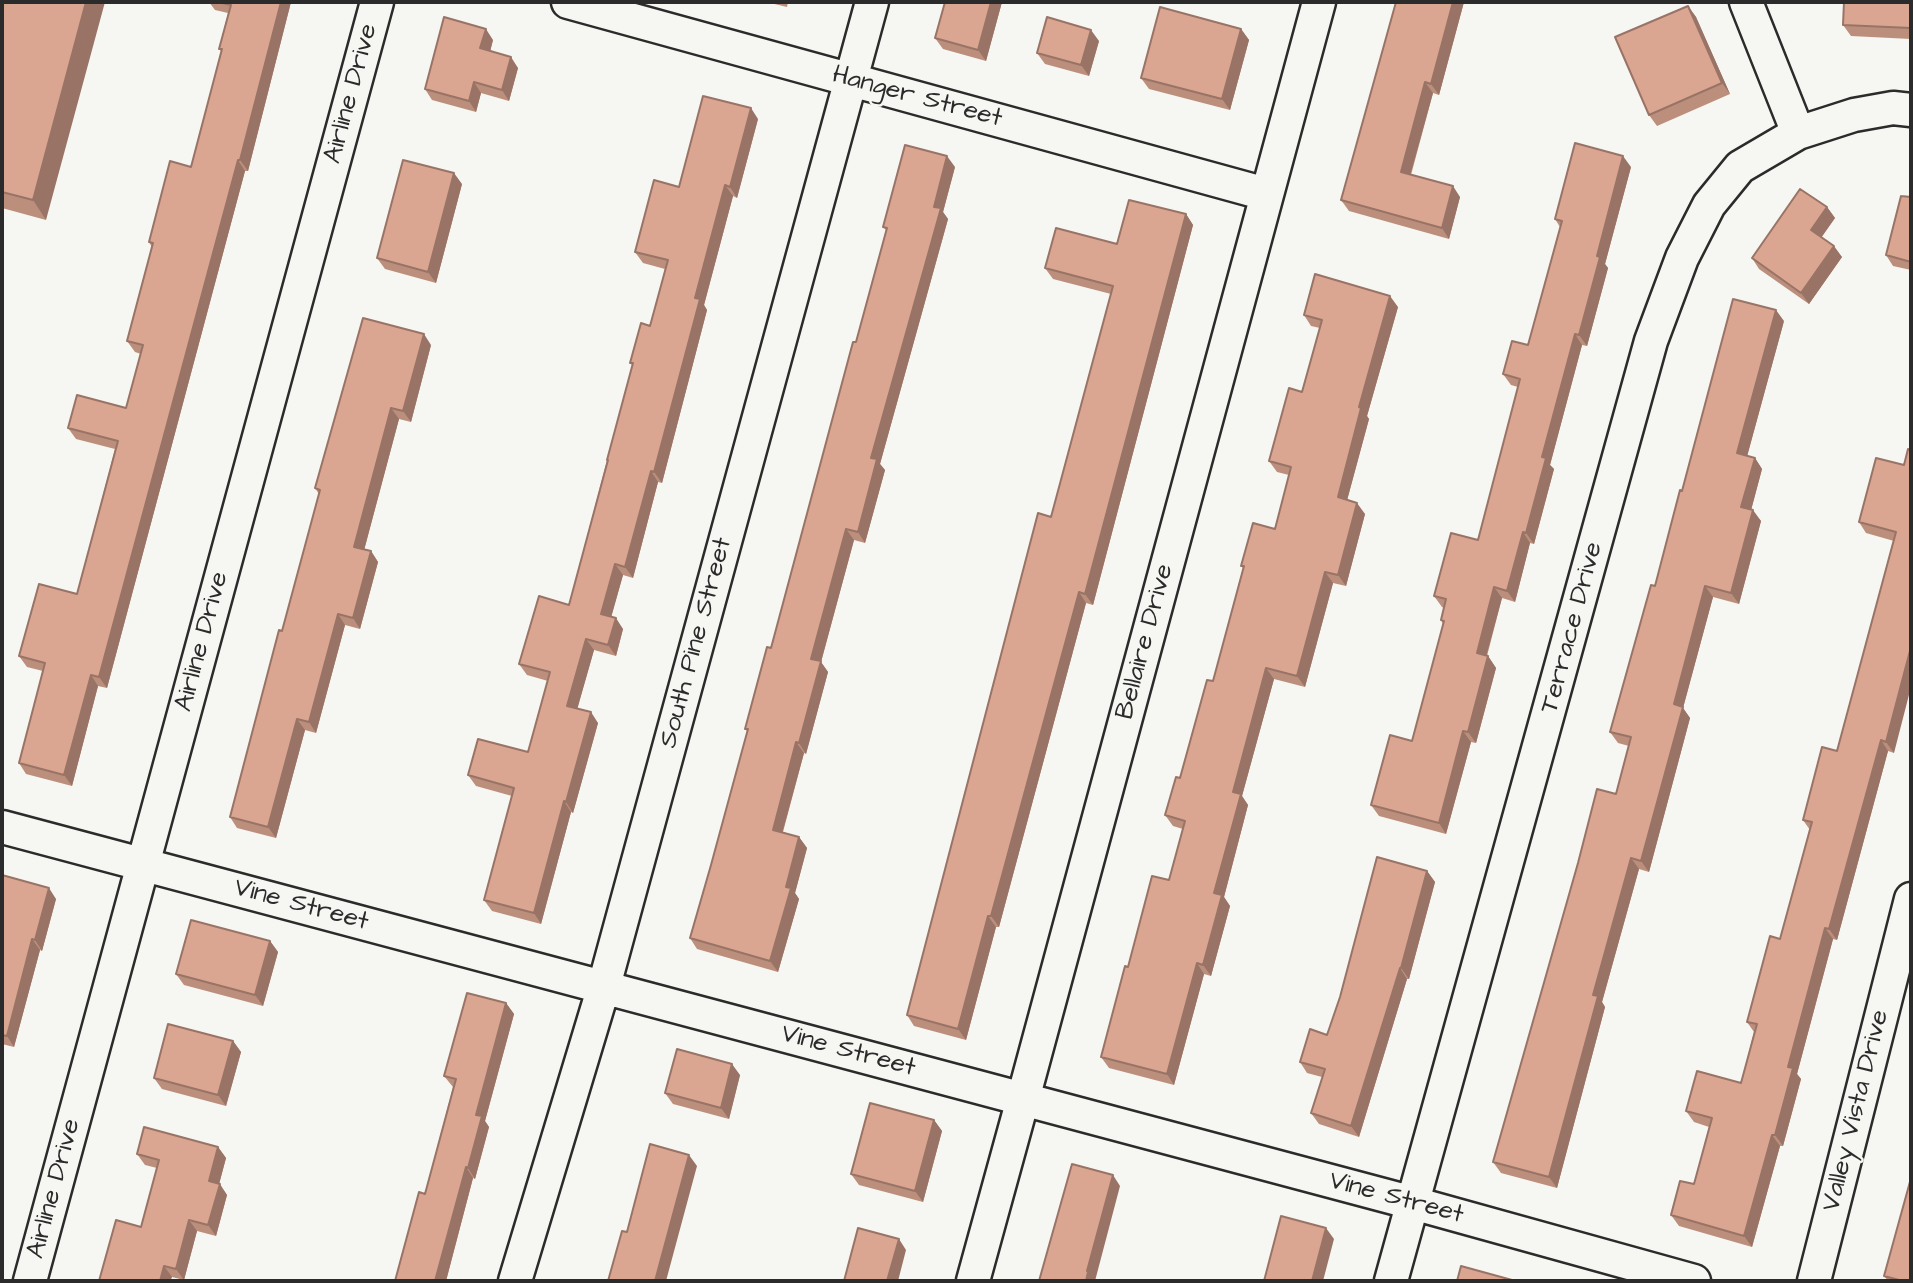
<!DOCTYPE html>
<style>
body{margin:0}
#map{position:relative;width:1913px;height:1283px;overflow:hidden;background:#f6f6f2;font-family:"Architects Daughter",sans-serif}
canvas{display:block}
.frame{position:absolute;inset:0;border:4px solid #2b2b2b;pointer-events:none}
</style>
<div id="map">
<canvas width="1913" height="1283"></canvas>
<div class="frame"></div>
</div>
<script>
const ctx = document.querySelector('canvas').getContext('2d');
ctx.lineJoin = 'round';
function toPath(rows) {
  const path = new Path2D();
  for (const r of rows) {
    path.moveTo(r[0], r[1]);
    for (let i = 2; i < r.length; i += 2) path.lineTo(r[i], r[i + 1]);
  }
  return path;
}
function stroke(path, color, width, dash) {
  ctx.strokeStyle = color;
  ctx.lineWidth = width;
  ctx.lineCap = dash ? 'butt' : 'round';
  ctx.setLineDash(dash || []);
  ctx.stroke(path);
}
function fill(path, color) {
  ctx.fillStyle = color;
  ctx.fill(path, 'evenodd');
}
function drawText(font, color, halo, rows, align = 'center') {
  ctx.font = font + ' "Architects Daughter",sans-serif';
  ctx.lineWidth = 5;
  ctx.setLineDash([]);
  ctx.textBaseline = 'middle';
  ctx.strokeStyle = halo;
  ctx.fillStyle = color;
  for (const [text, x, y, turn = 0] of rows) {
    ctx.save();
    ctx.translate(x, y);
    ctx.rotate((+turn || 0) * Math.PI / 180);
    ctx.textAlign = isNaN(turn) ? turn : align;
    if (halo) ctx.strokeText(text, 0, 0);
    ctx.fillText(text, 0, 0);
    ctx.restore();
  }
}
const minor = toPath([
 [568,2,1266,194],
 [1746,2,1798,133],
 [2,827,1413,1203,1694,1281],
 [30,1281,377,2],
 [515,1281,604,986,872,2],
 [973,1281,1023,1099,1319,2],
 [1391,1281,1651,341,1682,258,1709,205,1740,167,1798,133,1854,115,1893,108,1911,110],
 [1814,1281,1911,899]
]);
const wall = toPath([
 [209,2,291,2,248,171,245,171,107,688,98,686,72,786,26,774,19,763,43,671,27,667,19,656,77,594,115,449,76,439,68,428,126,408,141,354,135,352,127,341,152,247,149,242,191,167,222,52,219,49,228,13,215,10],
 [766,2,788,2,787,7],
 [945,2,1002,2,986,61,943,49,935,38],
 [1396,2,1464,2,1439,95,1433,93,1411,175,1460,197,1449,239,1349,211,1341,200],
 [1911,2,1911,39,1851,36,1843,25],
 [2,4,46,220,2,208],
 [1688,6,1696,17,1730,94,1657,126,1649,115],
 [1241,29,1249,40,1230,110,1149,89,1141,78],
 [493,40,490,51,518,68,509,101,481,93,476,112,432,100,425,89],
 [1099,41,1089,76,1045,64,1037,53],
 [758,119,737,198,733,196,704,305,707,310,662,483,658,482,633,578,623,575,611,617,623,629,616,656,594,650,577,709,598,723,573,813,571,812,541,924,492,911,484,900,512,796,476,786,468,775,528,752,548,681,527,675,519,664,569,605,632,365,630,363,650,326,665,269,643,263,635,252,679,187],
 [955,167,943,212,948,219,880,464,885,470,865,543,854,540,821,662,828,672,806,754,804,753,783,832,799,837,807,848,795,893,799,899,778,972,697,949,690,938,711,865,747,731,745,729,771,648,856,342,886,230,883,227],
 [1631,167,1605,264,1608,268,1587,346,1582,345,1550,465,1554,469,1534,544,1530,543,1515,602,1502,598,1487,656,1488,656,1496,668,1476,743,1471,742,1446,834,1379,816,1371,805,1412,741,1443,624,1441,620,1444,608,1442,607,1434,596,1478,540,1518,387,1511,385,1503,374,1528,345,1560,227,1555,219],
 [462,184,436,283,385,269,377,258],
 [1911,197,1911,270,1893,266,1886,255],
 [1827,207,1835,218,1821,237,1842,257,1809,304,1759,269,1752,258],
 [1186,214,1193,225,1093,605,1086,603,999,927,996,927,966,1040,914,1026,907,1015,1051,517,1111,294,1053,279,1045,268,1117,244],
 [1398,307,1367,416,1369,419,1347,500,1365,514,1346,586,1333,583,1305,687,1274,679,1242,796,1248,805,1224,897,1230,906,1211,976,1204,974,1174,1085,1109,1068,1101,1057,1128,967,1169,880,1183,829,1173,826,1165,815,1180,778,1213,681,1243,568,1241,566,1275,529,1289,475,1277,472,1269,461,1302,392,1320,328,1311,326,1304,315],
 [1784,321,1747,456,1755,458,1762,469,1751,510,1761,521,1739,604,1713,597,1683,708,1690,718,1649,872,1639,869,1602,1002,1605,1007,1557,1188,1501,1173,1493,1162,1616,794,1629,746,1618,743,1610,732,1655,586],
 [431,345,411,422,399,419,364,550,371,551,378,562,360,629,345,625,316,733,305,730,276,838,237,828,230,817,282,631,319,494,315,488],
 [1904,465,1894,753,1888,751,1837,940,1833,939,1797,1074,1801,1079,1783,1146,1780,1146,1752,1247,1679,1226,1671,1215,1694,1184,1709,1127,1694,1122,1686,1111,1741,1083,1754,1032,1747,1022,1780,939,1810,830,1803,820,1837,751,1894,541,1866,533,1859,522],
 [1427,871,1435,882,1409,979,1407,979,1359,1137,1319,1124,1311,1113,1322,1077,1307,1073,1300,1062,1327,1035],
 [2,875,56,899,42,951,40,950,14,1047,2,1044],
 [270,941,278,952,263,1006,184,985,176,974],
 [506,1003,514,1014,485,1121,489,1127,475,1179,473,1178,446,1281,395,1281,425,1194,453,1087,444,1076],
 [233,1041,241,1052,226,1106,162,1089,154,1078],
 [740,1075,729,1119,673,1104,665,1093],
 [934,1120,942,1131,923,1202,859,1185,851,1174],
 [218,1147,226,1158,219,1184,227,1195,216,1236,197,1231,184,1280,172,1277,170,1281,141,1227,157,1168,145,1165,137,1154],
 [1884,1276,1911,1281,1888,1281]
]);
const shadedWall = toPath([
 [86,2,105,2,46,220,33,200],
 [281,2,291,2,248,171,240,160],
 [991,2,1002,2,986,61,978,50],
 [1453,2,1464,2,1439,95,1431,84],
 [1688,6,1696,17,1730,94,1722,83],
 [486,29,493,40,488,60,480,48],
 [1241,29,1249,40,1230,110,1222,99],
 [1091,30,1099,41,1089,76,1081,65],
 [511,57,518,68,509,101,502,90],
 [474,82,481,93,476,112,469,101],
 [1425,82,1433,93,1408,183,1401,172],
 [751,108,758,119,737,198,730,187],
 [947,156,955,167,943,212,948,219,880,464,885,470,865,543,858,532,871,458],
 [1623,156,1631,167,1605,264,1608,268,1587,346,1579,335,1597,256],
 [238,160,245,171,107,688,99,677],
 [454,173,462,184,436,283,428,272],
 [725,185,733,196,704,305,707,310,662,483,654,472,695,298],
 [1453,186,1460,197,1449,239,1442,228],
 [1827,207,1835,218,1819,241,1811,230],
 [1186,214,1193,225,1093,605,1085,594],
 [1834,246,1842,257,1809,304,1801,293],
 [1390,296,1398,307,1367,416,1369,419,1345,508,1338,497,1359,407],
 [1776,310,1784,321,1745,464,1737,453],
 [424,334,431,345,411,422,403,411],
 [1575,334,1582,345,1550,465,1554,469,1534,544,1526,533,1542,457],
 [391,408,399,419,362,558,354,547],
 [1755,458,1762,469,1749,518,1741,507],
 [651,471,658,482,633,578,625,567],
 [1357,503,1365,514,1346,586,1338,575],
 [1753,510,1761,521,1739,604,1731,593],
 [846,529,854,540,821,662,828,672,806,754,799,743,811,659],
 [1523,532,1530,543,1515,602,1507,591],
 [371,551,378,562,360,629,353,618],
 [615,564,623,575,609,625,601,614],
 [1325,572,1333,583,1305,687,1297,676],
 [1705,586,1713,597,1683,708,1690,718,1649,872,1641,861,1674,704],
 [1494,587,1502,598,1484,664,1477,653],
 [1079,592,1086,603,999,927,991,916],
 [338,614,345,625,316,733,309,722],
 [616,618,623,629,616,656,608,645],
 [586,639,594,650,575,717,567,706],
 [1911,647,1911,687,1894,753,1886,742],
 [1488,656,1496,668,1476,743,1468,732],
 [1266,668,1274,679,1242,796,1248,805,1224,897,1230,906,1211,976,1203,965,1214,893,1233,792],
 [91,675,98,686,72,786,64,775],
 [591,712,598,723,573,813,566,802],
 [297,719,305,730,276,838,268,827],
 [1463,731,1471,742,1446,834,1439,823],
 [1881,740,1888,751,1837,940,1829,929],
 [796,742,804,753,780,841,773,830],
 [564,801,571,812,541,924,534,913],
 [799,837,807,848,795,893,799,899,778,972,770,961,786,887],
 [1631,858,1639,869,1602,1002,1605,1007,1557,1188,1549,1177,1593,995],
 [1427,871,1435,882,1409,979,1401,968],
 [49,888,56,899,42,951,35,940],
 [988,916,996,927,966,1040,958,1029],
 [1825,928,1833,939,1797,1074,1801,1079,1783,1146,1775,1135,1788,1067],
 [32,939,40,950,14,1047,7,1036],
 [270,941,278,952,263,1006,255,995],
 [1197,963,1204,974,1174,1085,1167,1074],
 [1400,968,1407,979,1359,1137,1351,1126],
 [506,1003,514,1014,485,1121,489,1127,475,1179,468,1168,476,1115],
 [233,1041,241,1052,226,1106,218,1095],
 [732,1064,740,1075,729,1119,721,1108],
 [934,1120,942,1131,923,1202,915,1191],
 [1772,1135,1780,1146,1752,1247,1744,1236],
 [218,1147,226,1158,217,1192,209,1181],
 [689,1155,697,1166,666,1281,655,1281],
 [466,1167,473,1178,446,1281,435,1281],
 [1113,1175,1120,1186,1095,1281,1086,1281,1087,1271],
 [220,1184,227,1195,216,1236,208,1225],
 [189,1220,197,1231,184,1280,176,1269],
 [1326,1228,1334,1239,1323,1281,1312,1281],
 [899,1239,906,1250,898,1281,887,1281],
 [164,1266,172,1277,170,1281,160,1281]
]);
const building = toPath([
 [2,2,86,2,33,200,2,192,2,2],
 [218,2,281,2,240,160,238,160,99,677,91,675,64,775,19,763,45,663,19,656,39,584,77,594,118,441,68,428,77,395,126,408,143,345,127,341,153,243,149,242,170,161,191,167,222,49,219,49,231,5,218,2],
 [945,2,991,2,978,50,935,38,945,2],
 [1396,2,1453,2,1431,84,1425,82,1401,172,1453,186,1442,228,1341,200,1396,2],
 [1844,2,1911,2,1911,28,1843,25,1844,2],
 [1688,6,1722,83,1649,115,1615,37,1688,6],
 [1160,7,1241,29,1222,99,1141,78,1160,7],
 [444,17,486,29,480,48,511,57,502,90,474,82,469,101,425,89,444,17],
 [1047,17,1091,30,1081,65,1037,53,1047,17],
 [703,96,751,108,730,187,725,185,695,298,700,299,654,472,651,471,625,567,615,564,601,614,616,618,608,645,586,639,567,706,591,712,566,802,564,801,534,913,484,900,514,788,468,775,478,739,528,752,550,672,519,664,539,596,569,605,608,460,607,460,633,363,630,363,641,323,650,326,668,260,635,252,654,180,679,187,703,96],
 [1575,143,1623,156,1597,256,1600,257,1579,335,1575,334,1542,457,1546,458,1526,533,1523,532,1507,591,1494,587,1477,653,1488,656,1468,732,1463,731,1439,823,1371,805,1390,735,1412,741,1444,621,1441,620,1446,599,1434,596,1451,533,1478,540,1520,379,1503,374,1512,341,1528,345,1562,221,1555,219,1575,143],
 [905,145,947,156,934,207,941,208,871,458,877,459,858,532,846,529,811,659,821,661,799,743,796,742,773,830,799,837,786,887,791,888,770,961,690,938,711,865,748,729,745,729,767,647,771,648,853,342,856,342,887,228,883,227,905,145],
 [403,160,454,173,428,272,377,258,403,160],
 [1800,189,1827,207,1811,230,1834,246,1801,293,1752,258,1800,189],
 [1901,196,1911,197,1911,262,1886,255,1901,196],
 [1129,200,1186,214,1085,594,1079,592,991,916,988,916,958,1029,907,1015,1038,513,1051,517,1113,286,1045,268,1056,228,1117,244,1129,200],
 [1315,274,1390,296,1359,407,1361,408,1338,497,1357,503,1338,575,1325,572,1297,676,1266,668,1233,792,1241,794,1214,893,1222,895,1203,965,1197,963,1167,1074,1101,1057,1125,966,1128,967,1152,876,1169,880,1185,821,1165,815,1176,777,1180,778,1207,680,1213,681,1244,566,1241,566,1253,523,1275,529,1291,467,1269,461,1289,388,1302,392,1322,320,1304,315,1315,274],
 [1733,299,1776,310,1737,453,1755,458,1741,507,1753,510,1731,593,1705,586,1674,704,1683,707,1641,861,1631,858,1593,995,1598,996,1549,1177,1493,1162,1578,863,1597,789,1616,794,1631,737,1610,732,1651,585,1655,586,1680,490,1682,491,1733,299],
 [363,318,424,334,403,411,391,408,354,547,371,551,353,618,338,614,309,722,297,719,268,827,230,817,279,630,282,631,320,490,315,488,363,318],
 [1908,449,1911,450,1911,647,1886,742,1881,740,1829,929,1825,928,1788,1067,1793,1068,1775,1135,1772,1135,1744,1236,1671,1215,1680,1181,1694,1184,1712,1118,1686,1111,1697,1071,1741,1083,1757,1024,1747,1022,1770,936,1780,939,1812,822,1803,820,1822,747,1837,751,1896,532,1859,522,1876,458,1904,465,1908,449],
 [1377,857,1427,871,1401,968,1400,968,1351,1126,1311,1113,1325,1069,1300,1062,1310,1029,1327,1035,1340,997,1377,857],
 [2,875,49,888,35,940,32,939,7,1036,2,1035,2,875],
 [191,920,270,941,255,995,176,974,191,920],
 [467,993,506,1003,476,1115,482,1116,468,1168,466,1167,435,1281,395,1281,419,1192,425,1194,456,1079,444,1076,467,993],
 [168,1024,233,1041,218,1095,154,1078,168,1024],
 [677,1049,732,1064,721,1108,665,1093,677,1049],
 [870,1103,934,1120,915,1191,851,1174,870,1103],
 [144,1127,218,1147,209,1181,220,1184,208,1225,189,1220,176,1269,164,1266,160,1281,99,1281,116,1220,141,1227,159,1160,137,1154,144,1127],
 [650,1144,689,1155,655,1281,608,1281,622,1231,627,1232,650,1144],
 [1072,1164,1113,1175,1087,1271,1088,1272,1086,1281,1039,1281,1072,1164],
 [1911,1178,1911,1281,1903,1281,1884,1276,1911,1178],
 [1281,1216,1326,1228,1312,1281,1264,1281,1281,1216],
 [858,1228,899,1239,887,1281,844,1281,858,1228],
 [1461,1266,1512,1280,1512,1281,1457,1281,1461,1266]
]);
const streetNames = [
 ["Airline Drive",352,94,-75],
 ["Hanger Street",917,98,15],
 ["Terrace Drive",1573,628,-75],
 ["Airline Drive",203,642,-75],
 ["Bellaire Drive",1146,642,-75],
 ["South Pine Street",697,643,-75],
 ["Vine Street",301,906,15],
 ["Vine Street",848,1052,15],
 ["Valley Vista Drive",1857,1111,-76],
 ["Airline Drive",55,1189,-75],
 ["Vine Street",1396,1199,15]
];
stroke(minor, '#2b2b2b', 37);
stroke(minor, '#f6f6f2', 32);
fill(wall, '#bc8f7d');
fill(shadedWall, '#997466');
fill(building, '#dba691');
stroke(building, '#997466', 2);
drawText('26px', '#2b2b2b', '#f6f6f2', streetNames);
</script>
